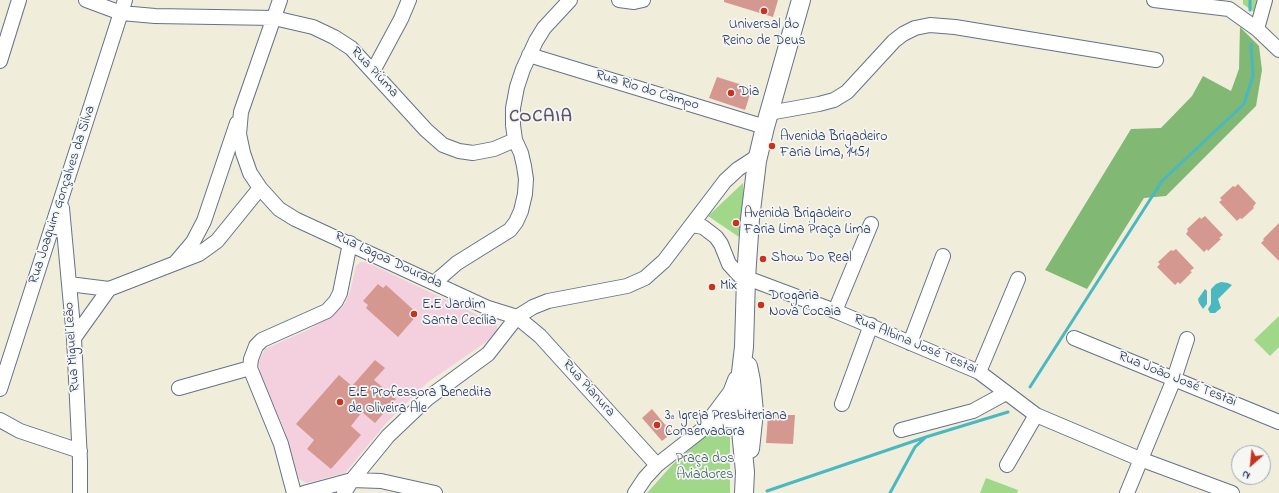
<!DOCTYPE html>
<meta charset="utf-8">
<style>
body{margin:0}
#map{position:relative;width:1279px;height:493px;overflow:hidden;background:#f0eddb;font-family:"Indie Flower",sans-serif}
canvas{display:block}
.north{position:absolute;left:1231px;top:445px;width:40px;height:40px;box-sizing:border-box;background:#f6f6f2;border:1px solid #9ea6b7;border-radius:50%;rotate:207deg;font-size:11px;font-weight:700;line-height:16px;text-align:center;color:#1b2f5e}
.north::after{content:'';display:block;margin:auto;width:14px;height:18px;background:#c8321e;clip-path:polygon(50% 0,100% 100%,50% 72%,0 100%)}
</style>
<div id="map">
<canvas width="1279" height="493"></canvas>
<div class="north">N</div>
</div>
<script>
const ctx = document.querySelector('canvas').getContext('2d');
ctx.lineJoin = 'round';
function fill(path, color) {
  ctx.fillStyle = color;
  ctx.fill(path, 'evenodd');
}
function toPath(rows) {
  const path = new Path2D();
  for (const r of rows) {
    path.moveTo(r[0], r[1]);
    for (let i = 2; i < r.length; i += 2) path.lineTo(r[i], r[i + 1]);
  }
  return path;
}
function stroke(path, color, width, dash) {
  ctx.strokeStyle = color;
  ctx.lineWidth = width;
  ctx.lineCap = dash ? 'butt' : 'round';
  ctx.setLineDash(dash || []);
  ctx.stroke(path);
}
function drawText(font, color, halo, rows, align = 'center') {
  ctx.font = font + ' "Indie Flower",sans-serif';
  ctx.lineWidth = 3.5;
  ctx.setLineDash([]);
  ctx.textBaseline = 'middle';
  ctx.strokeStyle = halo;
  ctx.fillStyle = color;
  for (const [text, x, y, turn = 0] of rows) {
    ctx.save();
    ctx.translate(x, y);
    ctx.rotate((+turn || 0) * Math.PI / 180);
    ctx.textAlign = isNaN(turn) ? turn : align;
    if (halo) ctx.strokeText(text, 0, 0);
    ctx.fillText(text, 0, 0);
    ctx.restore();
  }
}
const built = toPath([
 [361,262,366,262,493,322,497,325,497,331,486,342,428,382,387,422,345,473,307,483,299,479,284,429,260,372,259,362,265,349,308,330,326,319,344,305,350,292,356,266]
]);
const green = toPath([
 [1243,0,1258,0,1255,13,1243,4],
 [743,183,744,196,739,237,708,216],
 [1279,316,1279,347,1270,356,1254,340],
 [730,426,730,493,647,493,672,465,704,437],
 [986,478,1018,490,1017,493,980,493]
]);
const forest = toPath([
 [1240,27,1259,46,1262,70,1256,106,1166,196,1144,198,1087,289,1045,270,1131,129,1161,128,1192,96,1203,76,1231,91,1239,69]
]);
const water = toPath([
 [1221,282,1228,283,1232,285,1218,299,1221,308,1215,313,1210,313,1208,309,1211,304,1211,289,1216,284],
 [1205,289,1207,291,1207,304,1203,309,1199,303,1198,299]
]);
const stream = toPath([
 [1250,10,1250,0],
 [1030,387,1162,181,1244,104,1253,76,1251,44],
 [767,491,926,437,1008,412],
 [890,493,915,447,925,438]
]);
const building = toPath([
 [724,0,778,0,773,17,724,2],
 [717,77,752,88,745,110,709,98],
 [1238,184,1256,203,1253,207,1254,208,1242,219,1240,218,1237,221,1219,202,1222,200,1220,198,1233,186,1235,187],
 [1205,216,1223,235,1219,238,1221,239,1208,251,1207,249,1204,252,1186,234,1188,231,1187,229,1200,217,1201,219],
 [1279,223,1279,261,1261,243,1264,240,1263,239],
 [1176,249,1194,268,1190,271,1192,272,1180,284,1178,282,1175,285,1157,267,1160,264,1158,262,1171,250,1173,251],
 [378,284,383,288,386,285,418,314,398,337,366,308,368,305,363,301],
 [375,360,385,368,374,380,396,399,375,423,362,412,351,426,361,435,331,469,307,449,314,440,296,424,339,375,352,386],
 [652,409,672,433,662,441,642,418],
 [768,415,795,415,793,444,766,443]
]);
const minor = toPath([
 [86,0,121,13,155,16,274,18,313,27,334,37,351,48,426,130,443,145,459,151,473,153,494,149,515,140],
 [280,0,241,112,239,134,243,153,250,173,260,188,279,209,295,219,488,308,517,317,540,336,657,465],
 [619,0,634,2,643,0],
 [1154,0,1229,9,1257,29,1279,50],
 [1257,29,1265,0],
 [529,55,765,127],
 [0,61,19,0],
 [373,71,401,19,409,0],
 [769,113,819,104,834,100,847,92,894,41,903,34,915,28,930,25,955,27,1156,60],
 [62,208,74,338,80,461,80,493],
 [692,225,703,227,716,237,721,244,729,264,739,275,835,311,979,372,1036,415,1140,459,1232,493],
 [176,262,193,242,204,221,237,123],
 [434,283,457,263,510,230,516,222,521,211,525,194,526,179,524,166,521,153,515,140,513,125,513,108,517,87,523,69,536,41,544,28,570,0],
 [69,284,109,289,199,254,217,241,260,188],
 [835,311,871,224],
 [74,338,109,289],
 [1074,338,1279,422],
 [910,343,943,256],
 [979,372,1018,279],
 [179,388,250,368],
 [0,389,125,0],
 [842,404,871,325],
 [0,420,20,431,80,451],
 [901,430,973,411,1006,393],
 [1007,465,1036,415],
 [294,493,281,444,250,368,251,359,256,346,262,340,327,311,336,301,340,293,350,243],
 [304,493,352,480,381,481,435,493],
 [344,493,352,480,388,436,428,398,488,354,517,317,533,307,548,301,627,286,645,278,664,261,725,181,738,169,758,156],
 [635,493,645,478,657,465,708,425,723,420,740,421,749,425],
 [1127,493,1174,379,1187,339]
]);
const major = toPath([
 [748,366,751,381,754,412,750,449],
 [708,425,732,393,737,380],
 [744,493,745,472,739,410,740,381,744,347,746,278,750,219,757,161,765,127,801,0]
]);
const markers = [
 [764,11,4,"#c8321e"],
 [731,93,4,"#c8321e"],
 [772,146,4,"#c8321e"],
 [736,223,4,"#c8321e"],
 [763,259,4,"#c8321e"],
 [712,287,4,"#c8321e"],
 [761,305,4,"#c8321e"],
 [414,314,4,"#c8321e"],
 [340,402,4,"#c8321e"],
 [657,425,4,"#c8321e"]
];
const poiNames = [
 ["Universal do",764,26,"center"],
 ["Reino de Deus",764,42,"center"],
 ["Dia",739,93],
 ["Avenida Brigadeiro",780,138],
 ["Faria Lima, 1451",780,154],
 ["Avenida Brigadeiro",744,215],
 ["Faria Lima Praça Lima",744,231],
 ["Show Do Real",771,259],
 ["Mix",720,287],
 ["Drogaria",769,297],
 ["Nova Cocaia",769,313],
 ["E.E Jardim",422,306],
 ["Santa Cecília",422,322],
 ["E.E Professora Benedita",348,394],
 ["de Oliveira Ale",348,410],
 ["3ª Igreja Presbiteriana",665,417],
 ["Conservadora",665,433]
];
const streetNames = [
 ["Rua Piúma",374,73,47],
 ["Rua Rio do Campo",647,91,17],
 ["Rua Joaquim Gonçalves da Silva",63,195,-72],
 ["Rua Lagoa Dourada",388,261,25],
 ["Rua Albina José Testai",915,345,23],
 ["Rua Miguel Leão",73,347,-94],
 ["Rua João José Testai",1177,380,22],
 ["Rua Pianura",588,389,48]
];
const parkNames = [
 ["Praça dos",705,460],
 ["Aviadores",705,476]
];
const districtNames = [
 ["COCAIA",541,118]
];
fill(built, '#f4cfdd');
fill(green, '#a0d788');
fill(forest, '#80b874');
fill(water, '#49b8c1');
stroke(stream, '#49b8c1', 3);
fill(building, '#d49890');
stroke(minor, '#66728a', 16);
stroke(major, '#66728a', 20);
stroke(minor, '#fff', 14);
stroke(major, '#fff', 18);
for (const [x, y, r, color] of markers) {
  const dot = new Path2D();
  dot.arc(x, y, r, 0, 2 * Math.PI);
  ctx.fillStyle = color;
  ctx.fill(dot);
  stroke(dot, '#f6f6f2', 1.5);
}
drawText('14px', '#1b2f5e', '#f6f6f2', poiNames, 'left');
drawText('14px', '#1b2f5e', '#f6f6f2', streetNames);
drawText('14px', '#3c5968', '#f6f6f2', parkNames);
ctx.letterSpacing = '1px';
drawText('bold 18px', '#5c5470', '#f6f6f2', districtNames);
ctx.letterSpacing = '0px';
</script>
